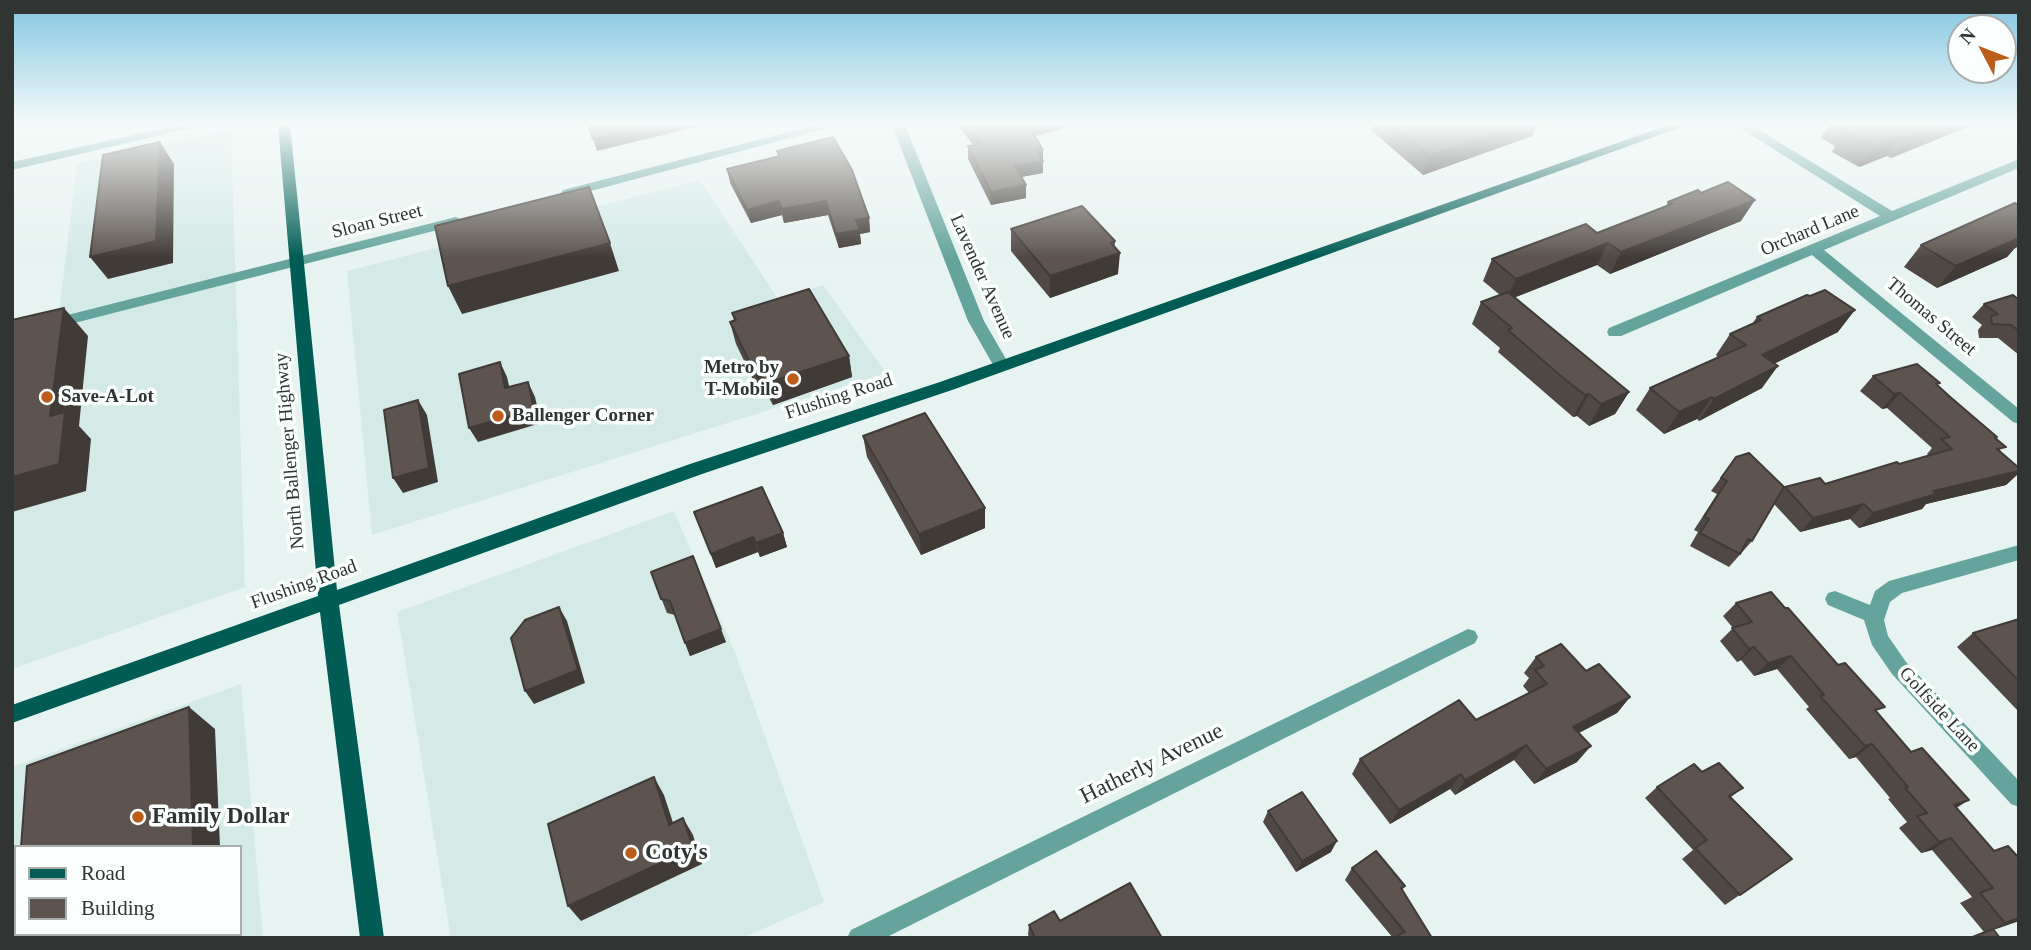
<!DOCTYPE html>
<style>
body{margin:0}
#map{position:relative;width:2031px;height:950px;overflow:hidden;background:#e7f3f1;font-family:"Times New Roman",serif}
canvas{display:block}
.frame{position:absolute;inset:0;border:14px solid #303534;pointer-events:none}
.legend{position:absolute;left:14px;top:845px;width:228px;height:91px;box-sizing:border-box;background:#fafffe;border:2px solid #a9aead;margin:0;padding:9px 12px;list-style:none;font-size:21px;color:#303534}
.legend li{display:flex;align-items:center;gap:14px;height:35px}
.legend b{width:35px;border:2px solid #a9aead}
.north{position:absolute;left:1947px;top:14px;width:70px;height:70px;box-sizing:border-box;background:#fafffe;border:2px solid #a9aead;border-radius:50%;rotate:312deg;font-size:19px;font-weight:700;line-height:28px;text-align:center;color:#303534}
.north::after{content:'';display:block;margin:auto;width:24px;height:32px;background:#bd5d1b;clip-path:polygon(50% 0,100% 100%,50% 72%,0 100%)}
</style>
<div id="map">
<canvas width="2031" height="950"></canvas>
<div class="frame"></div>
<ul class="legend">
<li><b style="height:9px;background:#005c55"></b>Road</li>
<li><b style="height:19px;background:#5d544f"></b>Building</li>
</ul>
<div class="north">N</div>
</div>
<script>
const ctx = document.querySelector('canvas').getContext('2d');
ctx.lineJoin = 'round';
function fill(path, color) {
  ctx.fillStyle = color;
  ctx.fill(path, 'evenodd');
}
function toPath(rows) {
  const path = new Path2D();
  for (const r of rows) {
    path.moveTo(r[0], r[1]);
    for (let i = 2; i < r.length; i += 2) path.lineTo(r[i], r[i + 1]);
  }
  return path;
}
function stroke(path, color, width, dash) {
  ctx.strokeStyle = color;
  ctx.lineWidth = width;
  ctx.lineCap = dash ? 'butt' : 'round';
  ctx.setLineDash(dash || []);
  ctx.stroke(path);
}
function drawText(font, color, halo, rows, align = 'center') {
  ctx.font = font + ' "Times New Roman",serif';
  ctx.lineWidth = 7;
  ctx.setLineDash([]);
  ctx.textBaseline = 'middle';
  ctx.strokeStyle = halo;
  ctx.fillStyle = color;
  for (const [text, x, y, turn = 0] of rows) {
    ctx.save();
    ctx.translate(x, y);
    ctx.rotate((+turn || 0) * Math.PI / 180);
    ctx.textAlign = isNaN(turn) ? turn : align;
    if (halo) ctx.strokeText(text, 0, 0);
    ctx.fillText(text, 0, 0);
    ctx.restore();
  }
}
const built = toPath([
 [231,129,245,587,12,669,12,349,56,339,77,163],
 [700,180,778,299,823,285,886,373,372,535,347,271],
 [674,511,736,655,824,902,742,938,451,938,397,612],
 [241,684,263,938,12,938,12,767],
 [16,847,240,847,240,934,16,934]
]);
const minor = toPath([
 [179,125,204,125,12,170,12,162,179,125],
 [816,125,839,125,568,197,561,193,563,190,816,125],
 [892,125,905,125,984,321,1010,366,1008,370,996,370,968,321,892,125],
 [1735,125,1751,125,1892,211,2019,159,2019,168,1824,250,2019,409,2019,424,2013,422,1812,255,1621,336,1609,336,1607,332,1609,328,1880,216,1735,125],
 [456,217,463,221,461,224,12,339,12,329,456,217],
 [2019,545,2019,560,1902,593,1890,602,1884,620,1888,636,1906,662,2019,781,2019,807,2011,804,1892,674,1872,645,1864,620,1828,605,1825,599,1828,593,1835,591,1870,605,1875,591,1889,581,2019,545],
 [1468,629,1475,631,1478,637,1475,643,885,938,847,938,851,930,1468,629]
]);
const major = toPath([
 [278,125,290,125,337,590,690,464,940,382,1668,125,1687,125,952,390,702,474,339,605,384,938,360,938,320,612,12,723,12,705,318,596,278,125]
]);
const wall = toPath([
 [958,125,1076,125,1035,136,1043,150,1043,173,1021,177,1026,185,1026,198,991,205,968,159,968,146,973,145],
 [1373,125,1537,125,1532,136,1423,175,1371,130],
 [1829,125,1972,125,1891,158,1887,156,1859,167,1832,152,1835,146,1821,138],
 [777,151,869,218,870,232,860,234,861,244,839,248,828,215,784,223,782,215,751,223,730,183,727,169,778,156],
 [1668,202,1741,221,1610,274,1597,265,1515,297,1629,392,1615,414,1589,426,1577,416,1573,417,1551,398,1498,352,1500,348,1472,324,1481,302,1500,295,1483,281,1492,259,1597,233,1666,207],
 [1011,229,1115,241,1114,246,1118,274,1050,298,1011,251],
 [1921,245,2014,249,2007,257,1937,288,1904,267],
 [2019,300,2019,355,1998,338,1979,338,1978,330,1982,325,1972,317,1984,304],
 [732,313,849,356,852,377,773,405,768,396,762,398,736,344,730,322,734,321],
 [1757,317,1838,332,1774,364,1762,388,1699,421,1697,419,1664,434,1636,410,1650,388,1718,358,1716,355,1730,334,1752,324],
 [1873,376,1938,385,1996,438,2001,452,2019,468,2019,473,2006,485,1926,504,1922,509,1859,528,1850,519,1800,532,1774,504,1752,541,1729,567,1690,546,1698,532,1694,530,1717,494,1711,491,1736,457,1781,492,1785,487,1825,484,1929,456,1927,454,1932,448,1887,408,1882,409,1860,391],
 [863,436,985,508,985,528,921,555,867,457],
 [694,512,783,533,787,547,760,557,758,552,716,568],
 [651,572,726,642,690,656,675,615,667,613],
 [1736,603,1877,713,1956,808,1994,851,2019,858,2019,921,1984,932,1960,903,1972,897,1932,850,1921,853,1899,828,1907,822,1888,799,1890,798,1856,757,1849,759,1806,709,1809,707,1777,669,1754,676,1741,660,1737,662,1720,641,1733,628,1723,616],
 [2019,619,2019,712,1957,647,1973,633],
 [1536,657,1586,671,1630,697,1617,713,1579,733,1577,762,1534,784,1514,760,1455,795,1450,789,1390,824,1352,774,1360,759,1476,720,1529,693,1523,686,1529,678,1524,673],
 [1702,772,1743,788,1731,797,1792,859,1725,905,1682,859,1693,850,1645,798,1657,787],
 [1268,811,1331,852,1296,872,1263,822],
 [1352,868,1405,886,1402,890,1432,938,1393,938,1345,880],
 [1060,921,1030,937,1028,935,1029,925]
]);
const shadedWall = toPath([
 [652,125,704,125,597,151,593,139],
 [1031,125,1076,125,1028,138,1029,126],
 [1517,125,1537,125,1532,136,1423,175,1430,156],
 [1936,125,1972,125,1891,158,1905,138],
 [1901,136,1887,156,1859,167,1873,147],
 [160,142,174,164,173,263,108,279,90,257],
 [1043,150,1043,173,1015,178,1015,166,1037,151],
 [1026,185,1026,198,991,205,991,192],
 [1755,200,1741,221,1610,274,1621,252],
 [779,201,782,215,751,223,747,210],
 [826,201,828,215,784,223,782,209],
 [869,218,870,232,860,234,861,244,839,248,836,234,856,220],
 [2019,235,2019,246,2014,249,2007,257,1937,288,1956,266],
 [1115,241,1113,255,1120,253,1118,274,1050,298,1050,276],
 [610,243,619,271,462,314,448,286],
 [1608,243,1597,265,1506,301,1516,279],
 [64,308,88,336,79,426,91,439,86,491,12,512,12,477,50,416],
 [1855,310,1838,332,1747,377,1762,355],
 [849,356,852,377,773,405,767,383],
 [500,362,507,377,513,403,505,388],
 [1778,366,1762,388,1699,421,1714,399],
 [763,374,768,396,762,398,757,377],
 [528,382,535,397,541,423,478,442,469,428],
 [1629,392,1615,414,1589,426,1601,404],
 [1900,393,1887,408,1882,409,1894,394],
 [1589,394,1577,416,1573,417,1585,395],
 [1712,397,1697,419,1664,434,1679,412],
 [418,400,427,415,438,482,403,493,393,478],
 [2019,471,2019,473,2006,485,1926,504,1922,509,1859,528,1873,513,1933,491],
 [1864,504,1850,519,1800,532,1813,518],
 [985,508,985,528,921,555,919,534],
 [783,533,787,547,760,557,756,543],
 [753,537,758,552,716,568,711,554],
 [559,607,567,621,585,683,534,704,525,691],
 [721,629,726,642,690,656,685,643],
 [1754,647,1741,660,1737,662,1749,649],
 [1791,656,1777,669,1754,676,1768,663],
 [1630,697,1617,713,1561,742,1573,727],
 [189,707,215,729,220,847,193,847],
 [1872,744,1856,757,1849,759,1865,746],
 [1526,745,1514,760,1455,795,1465,780],
 [1591,746,1577,762,1534,784,1546,769],
 [1461,774,1450,789,1390,824,1399,810],
 [654,777,664,795,679,841,669,825],
 [1969,800,1950,812,1954,805],
 [683,818,693,835,702,864,581,921,568,906],
 [1951,838,1932,850,1921,853,1939,842],
 [1337,841,1331,852,1296,872,1302,861],
 [2019,918,2019,921,1985,933,2005,923],
 [175,934,204,934,204,938,175,938]
]);
const building = toPath([
 [588,125,652,125,593,139,588,125],
 [966,125,1031,125,1029,126,1043,150,1037,151,1043,161,1015,166,1026,185,991,192,968,146,981,144,966,125],
 [1393,125,1517,125,1430,156,1393,125],
 [1847,125,1936,125,1905,138,1901,136,1873,147,1845,131,1852,128,1847,125],
 [833,137,852,170,869,218,856,220,860,230,836,234,826,201,782,209,779,201,747,210,727,169,780,156,777,151,833,137],
 [160,142,156,241,90,257,103,155,160,142],
 [1728,182,1755,200,1621,252,1608,243,1516,279,1492,259,1586,224,1597,233,1672,204,1668,202,1698,190,1701,193,1728,182],
 [589,187,610,243,448,286,435,226,589,187],
 [2015,203,2019,205,2019,238,1956,266,1921,245,2015,203],
 [1082,206,1115,241,1111,243,1120,253,1050,276,1011,229,1082,206],
 [809,289,849,356,767,383,763,374,757,377,730,322,736,320,732,313,809,289],
 [1825,290,1855,310,1762,355,1778,366,1714,399,1712,397,1679,412,1650,388,1746,345,1730,334,1761,320,1757,317,1807,295,1810,296,1825,290],
 [1508,292,1629,392,1601,404,1589,394,1585,395,1562,377,1508,330,1512,328,1481,302,1508,292],
 [2013,295,2019,300,2019,331,2011,325,1992,324,1991,316,1998,314,1984,304,2013,295],
 [64,308,50,416,65,412,59,464,12,477,12,320,64,308],
 [500,362,505,388,528,382,534,409,469,428,459,374,500,362],
 [1917,364,1940,383,1936,384,1949,396,1997,437,1995,438,2006,447,1997,449,2019,468,2019,471,1933,491,1936,494,1873,513,1864,504,1813,518,1785,487,1820,478,1825,484,1897,462,1899,464,1952,449,1941,439,1950,437,1900,393,1894,394,1873,376,1917,364],
 [418,400,429,468,393,478,384,410,418,400],
 [925,413,985,508,919,534,863,436,925,413],
 [1749,453,1784,487,1752,541,1748,539,1740,554,1700,533,1709,519,1704,517,1727,481,1721,478,1736,457,1749,453],
 [762,487,783,533,756,543,753,537,711,554,694,512,762,487],
 [693,556,721,629,685,643,670,601,661,599,651,572,693,556],
 [1771,592,1785,608,1788,608,1838,665,1845,663,1885,707,1875,710,1911,752,1922,748,1969,800,1954,805,1994,851,2008,846,2019,858,2019,918,2005,923,1980,893,1993,888,1951,838,1939,842,1917,816,1927,813,1905,788,1908,787,1872,744,1865,746,1820,696,1824,695,1791,656,1768,663,1754,647,1749,649,1732,628,1752,622,1736,603,1771,592],
 [559,607,578,670,525,691,511,638,525,620,559,607],
 [2019,619,2019,681,1973,633,2019,619],
 [1561,644,1586,671,1599,664,1630,697,1573,727,1591,746,1546,769,1526,745,1465,780,1461,774,1399,810,1360,759,1459,700,1476,720,1547,684,1535,670,1544,666,1536,657,1561,644],
 [189,707,193,847,21,847,27,766,189,707],
 [1719,763,1743,788,1729,796,1792,859,1740,895,1695,848,1707,840,1657,787,1694,764,1702,772,1719,763],
 [654,777,669,825,683,818,693,848,568,906,548,824,654,777],
 [1302,792,1337,841,1302,861,1268,811,1302,792],
 [1376,851,1405,886,1401,888,1432,938,1399,938,1398,935,1405,932,1352,868,1376,851],
 [1130,883,1162,938,1029,938,1034,935,1029,925,1054,911,1060,921,1130,883],
 [16,917,16,934,175,934,175,938,14,938,16,917],
 [1993,929,2000,938,1970,938,1993,929]
]);
const markers = [
 [793,379,7,"#bd5d1b"],
 [47,397,7,"#bd5d1b"],
 [498,416,7,"#bd5d1b"],
 [138,817,7,"#bd5d1b"],
 [631,853,7,"#bd5d1b"]
];
const streetNames = [
 ["Sloan Street",377,222,-14],
 ["Orchard Lane",1810,231,-23],
 ["Lavender Avenue",982,277,66],
 ["Thomas Street",1931,317,40],
 ["Flushing Road",839,397,-18],
 ["North Ballenger Highway",290,451,-95],
 ["Flushing Road",304,585,-20],
 ["Golfside Lane",1939,710,47]
];
const poiNames = [
 ["Metro by",779,368,"right"],
 ["T-Mobile",779,390,"right"],
 ["Save-A-Lot",61,397],
 ["Ballenger Corner",512,416]
];
const nearStreetnames = [
 ["Hatherly Avenue",1152,764,-26]
];
const nearPoinames = [
 ["Family Dollar",152,817],
 ["Coty's",645,853]
];
fill(built, '#d4eae7');
fill(minor, '#65a49d');
fill(major, '#005c55');
fill(wall, '#504844');
fill(shadedWall, '#413b37');
fill(building, '#5d544f');
stroke(building, '#413b37', 2);
const sky = ctx.createLinearGradient(0, 0, 0, 258);
sky.addColorStop(0, '#82c6e1');
sky.addColorStop(0.48, '#f4faf9');
sky.addColorStop(1, '#f4faf900');
ctx.fillStyle = sky;
ctx.fillRect(0, 0, 2031, 258);
for (const [x, y, r, color] of markers) {
  const dot = new Path2D();
  dot.arc(x, y, r, 0, 2 * Math.PI);
  ctx.fillStyle = color;
  ctx.fill(dot);
  stroke(dot, '#fafffe', 2.5);
}
drawText('19px', '#303534', '#fafffe', streetNames);
drawText('bold 19px', '#303534', '#fafffe', poiNames, 'left');
drawText('23px', '#303534', '#fafffe', nearStreetnames);
drawText('bold 23px', '#303534', '#fafffe', nearPoinames, 'left');
</script>
